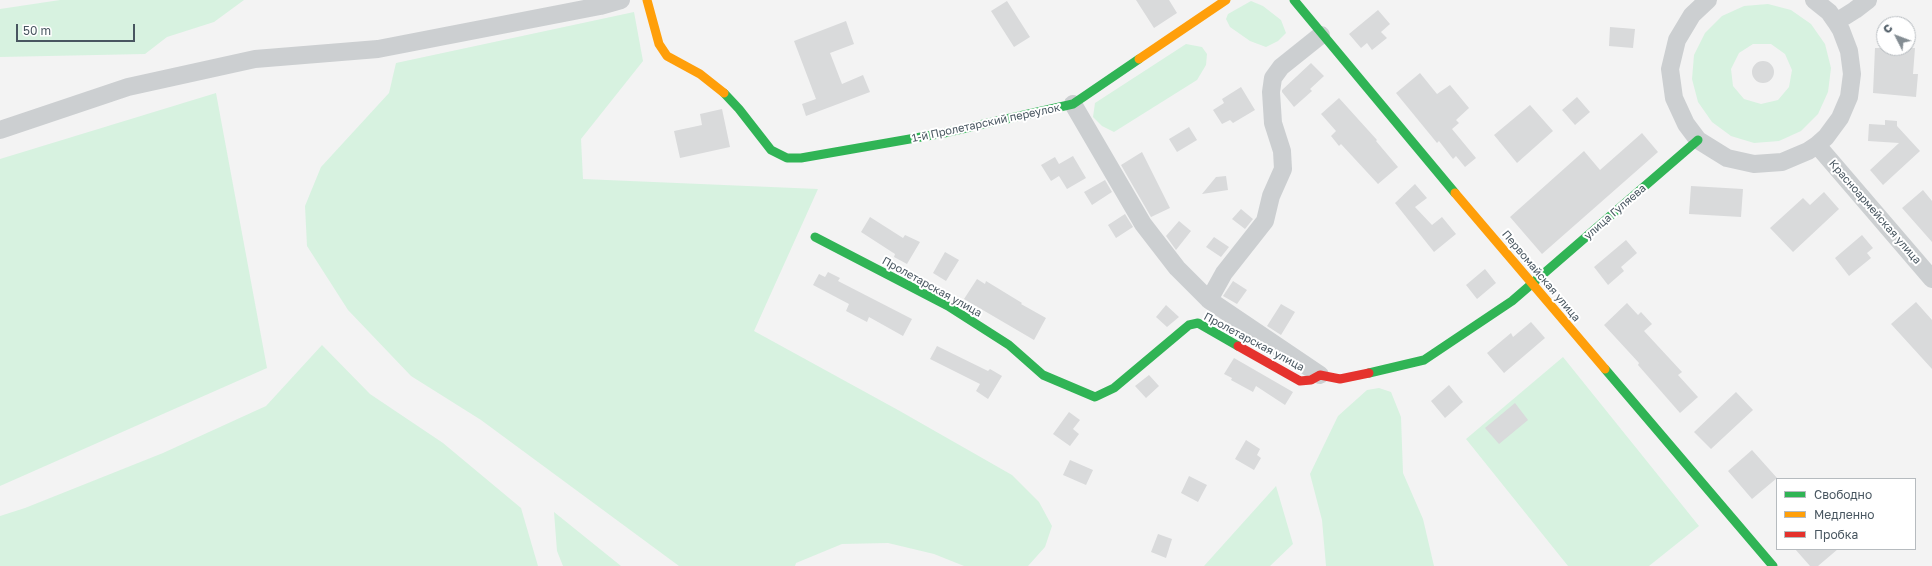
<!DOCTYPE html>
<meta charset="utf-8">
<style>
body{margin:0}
#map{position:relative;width:1932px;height:566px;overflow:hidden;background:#f3f3f3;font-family:"Golos Text",sans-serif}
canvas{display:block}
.legend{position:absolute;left:1776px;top:478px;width:140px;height:72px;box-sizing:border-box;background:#fff;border:1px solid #b6bbbf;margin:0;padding:5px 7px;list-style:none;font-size:12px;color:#485660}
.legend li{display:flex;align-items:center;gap:8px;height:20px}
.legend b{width:20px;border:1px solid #b6bbbf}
.north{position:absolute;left:1876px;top:16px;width:40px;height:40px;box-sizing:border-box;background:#fff;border:1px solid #b6bbbf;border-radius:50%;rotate:312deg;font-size:11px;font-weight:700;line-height:16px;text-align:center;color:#485660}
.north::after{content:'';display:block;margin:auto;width:14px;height:18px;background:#848d93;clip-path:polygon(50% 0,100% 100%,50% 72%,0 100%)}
.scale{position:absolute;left:16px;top:24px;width:119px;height:18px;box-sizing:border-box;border:2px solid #485660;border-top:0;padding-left:5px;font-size:12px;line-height:14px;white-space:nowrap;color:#485660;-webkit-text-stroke:3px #fff;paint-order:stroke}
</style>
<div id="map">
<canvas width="1932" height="566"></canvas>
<ul class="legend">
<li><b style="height:5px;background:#30b455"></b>Свободно</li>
<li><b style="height:5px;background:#ff9f0a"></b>Медленно</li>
<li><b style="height:5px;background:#e5322d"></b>Пробка</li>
</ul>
<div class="north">С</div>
<div class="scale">50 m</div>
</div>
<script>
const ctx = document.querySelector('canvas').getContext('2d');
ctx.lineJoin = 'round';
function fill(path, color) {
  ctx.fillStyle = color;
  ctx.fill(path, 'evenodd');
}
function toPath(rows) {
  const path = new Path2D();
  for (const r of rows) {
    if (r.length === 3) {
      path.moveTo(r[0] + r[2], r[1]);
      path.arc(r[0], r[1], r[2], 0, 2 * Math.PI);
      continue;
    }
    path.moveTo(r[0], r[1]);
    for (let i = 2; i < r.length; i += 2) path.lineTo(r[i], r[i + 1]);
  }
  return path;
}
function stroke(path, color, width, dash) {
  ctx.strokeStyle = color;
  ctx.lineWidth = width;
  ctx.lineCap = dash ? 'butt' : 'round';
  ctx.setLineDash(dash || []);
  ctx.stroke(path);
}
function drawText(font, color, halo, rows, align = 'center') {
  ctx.font = font + ' "Golos Text",sans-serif';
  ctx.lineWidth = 4;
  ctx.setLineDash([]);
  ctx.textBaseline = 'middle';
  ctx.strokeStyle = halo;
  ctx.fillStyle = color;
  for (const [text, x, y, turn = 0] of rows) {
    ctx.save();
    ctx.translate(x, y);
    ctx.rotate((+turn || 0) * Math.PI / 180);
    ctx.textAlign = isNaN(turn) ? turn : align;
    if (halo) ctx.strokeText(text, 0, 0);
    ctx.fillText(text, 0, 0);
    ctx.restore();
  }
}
const green = toPath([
 [60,0,244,0,214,22,167,37,145,54,0,57,0,9],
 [1251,1,1263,6,1281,20,1286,33,1278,41,1266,47,1250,41,1230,27,1226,19,1228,14],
 [1768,4,1791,10,1811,24,1825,44,1831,68,1828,92,1818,114,1801,131,1779,141,1754,143,1731,136,1712,122,1698,102,1692,79,1694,55,1705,33,1722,16,1744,6],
 [1753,44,1771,44,1785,54,1792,70,1789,87,1778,100,1761,104,1744,99,1733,86,1731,69,1739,53],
 [634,12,643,61,581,139,583,179,818,189,754,331,898,410,1012,475,1039,502,1052,526,1045,547,1028,566,964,566,934,554,888,543,842,544,796,563,795,566,679,566,481,420,411,376,348,310,307,246,305,206,321,167,389,93,396,63],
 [1186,44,1202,47,1207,54,1206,65,1197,80,1114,132,1102,126,1093,117,1095,103],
 [216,93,267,368,0,486,0,159],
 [322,345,370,394,443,443,521,508,538,566,0,566,0,516,25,508,163,453,266,406],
 [1563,357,1699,526,1649,566,1568,566,1466,439],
 [1379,388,1391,392,1401,417,1403,473,1423,519,1434,566,1326,566,1322,520,1310,474,1338,416,1367,390],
 [1276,486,1293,544,1270,566,1204,566],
 [554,512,621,566,563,566,557,551]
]);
const building = toPath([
 [1136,0,1169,0,1177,13,1154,28],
 [1007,1,1030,37,1014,47,991,11],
 [1378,10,1390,24,1381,32,1387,38,1372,50,1367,43,1361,48,1349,34],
 [846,21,854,44,830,53,842,84,863,75,870,92,806,116,802,104,816,99,794,41],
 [1610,27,1635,29,1633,48,1609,46],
 [1875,48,1915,48,1913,74,1918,74,1916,97,1873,93],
 [1763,72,11],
 [1311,63,1324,76,1310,89,1312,91,1294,107,1282,92,1282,90],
 [1420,73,1437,94,1450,85,1469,108,1456,120,1459,123,1452,129,1476,158,1465,167,1456,156,1453,159,1439,141,1437,143,1396,93],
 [1241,87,1255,110,1233,123,1230,120,1222,124,1213,110,1224,103,1222,99],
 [1577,97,1590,112,1575,125,1562,110],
 [1339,98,1377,140,1376,141,1398,167,1378,184,1341,144,1339,146,1331,136,1336,131,1321,114],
 [1530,105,1553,131,1517,163,1494,135],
 [722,109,730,147,680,158,674,131,702,125,700,114],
 [1885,120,1897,121,1897,126,1920,151,1883,185,1870,170,1899,143,1868,141,1869,124,1885,125],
 [1189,127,1197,140,1177,152,1169,139],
 [1642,133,1658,152,1542,254,1510,217,1584,151,1600,170],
 [1142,152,1170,208,1151,217,1121,165],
 [1073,156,1086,178,1067,189,1059,176,1051,181,1041,165,1055,157,1059,164],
 [1226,176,1228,190,1202,194,1216,177],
 [1105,180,1112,192,1092,205,1084,192],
 [1415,184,1427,198,1415,207,1432,225,1442,217,1456,234,1434,252,1395,203],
 [1691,186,1743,189,1741,217,1689,214],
 [1923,190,1932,201,1932,242,1902,208],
 [1824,192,1839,209,1793,252,1770,228,1803,198,1810,205],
 [1241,209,1253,219,1245,229,1232,219],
 [1125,214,1133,227,1116,238,1108,225],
 [870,217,903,238,905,235,920,242,907,264,894,257,895,254,861,232],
 [1179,221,1191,231,1176,250,1166,236],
 [1862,235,1873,248,1867,253,1871,258,1849,276,1835,258],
 [1214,237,1229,247,1221,257,1206,247],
 [1626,240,1637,253,1621,267,1624,271,1608,285,1594,267],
 [945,252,959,260,946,281,933,273],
 [1485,269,1496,283,1477,299,1466,285],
 [828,272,840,278,838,281,912,319,903,336,869,317,867,322,846,311,849,304,813,285,819,274,825,277],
 [977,279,985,284,986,281,1022,303,1021,304,1046,318,1034,340,964,299],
 [1233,281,1247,290,1237,304,1223,296],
 [1916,302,1932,320,1932,369,1891,324],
 [1627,303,1638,315,1641,312,1652,324,1644,331,1682,372,1678,375,1698,397,1680,413,1638,365,1639,363,1604,325],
 [1281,304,1295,312,1281,335,1267,326],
 [1166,305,1179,317,1167,327,1156,317],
 [1531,322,1545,338,1504,373,1487,353,1511,333,1513,337],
 [937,346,988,371,990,369,1002,376,988,399,976,391,980,384,930,359],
 [1234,358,1293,392,1285,405,1256,386,1253,392,1231,380,1232,378,1224,374],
 [1149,375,1159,386,1146,398,1135,386],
 [1449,385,1463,402,1445,418,1431,401],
 [1736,392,1753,410,1711,449,1694,432],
 [1515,403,1528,420,1499,444,1485,428],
 [1069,412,1080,420,1073,429,1079,434,1070,446,1053,434],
 [1246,440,1260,449,1257,455,1261,458,1254,470,1235,459],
 [1752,450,1777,478,1752,499,1728,471],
 [1070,460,1093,470,1086,485,1063,475],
 [1189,476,1207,485,1198,502,1181,493],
 [1158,534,1172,539,1166,558,1151,552],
 [1795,549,1838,549,1818,566,1810,566]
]);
const street = toPath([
 [1708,0,1692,15,1677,40,1670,69,1674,98,1686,124,1698,140,1727,158,1754,164,1782,162,1808,151,1817,145,1826,137,1840,118,1849,97,1852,74,1849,51,1841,30,1836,22,1829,12,1814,0],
 [1836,22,1855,10,1868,0],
 [1073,104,1143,224,1177,268,1209,300,1320,375],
 [0,130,128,87,255,59,378,49,600,6,621,0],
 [1817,145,1932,279],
 [1209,300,1224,273,1265,221,1271,196,1283,169,1282,151,1273,123,1271,92,1273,78,1281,67,1321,35]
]);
const fast = toPath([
 [1294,0,1455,193],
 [724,93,739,109,771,150,787,158,801,158,944,133,1073,104,1139,59],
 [815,237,948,306,1009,345,1043,375,1095,397,1114,388,1189,325,1198,323,1238,346],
 [1605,369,1773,566],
 [1369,373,1424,360,1512,301,1698,140]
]);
const slow = toPath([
 [647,0,659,44,667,56,700,74,724,93],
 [1139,59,1226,0],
 [1455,193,1605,369]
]);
const jam = toPath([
 [1238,346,1300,381,1311,380,1320,375,1340,379,1369,373]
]);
const streetNames = [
 ["1-й Пролетарский переулок",986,123,-12],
 ["улица Гуляева",1615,212,-41],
 ["Красноармейская улица",1875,212,49],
 ["Первомайская улица",1541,276,50],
 ["Пролетарская улица",932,287,29],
 ["Пролетарская улица",1254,342,28]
];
fill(green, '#d7f2e0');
fill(building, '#d9dadb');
stroke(street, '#cccfd1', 18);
stroke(fast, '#30b455', 9);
stroke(slow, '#ff9f0a', 9);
stroke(jam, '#e5322d', 9);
drawText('11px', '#485660', '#fff', streetNames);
</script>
